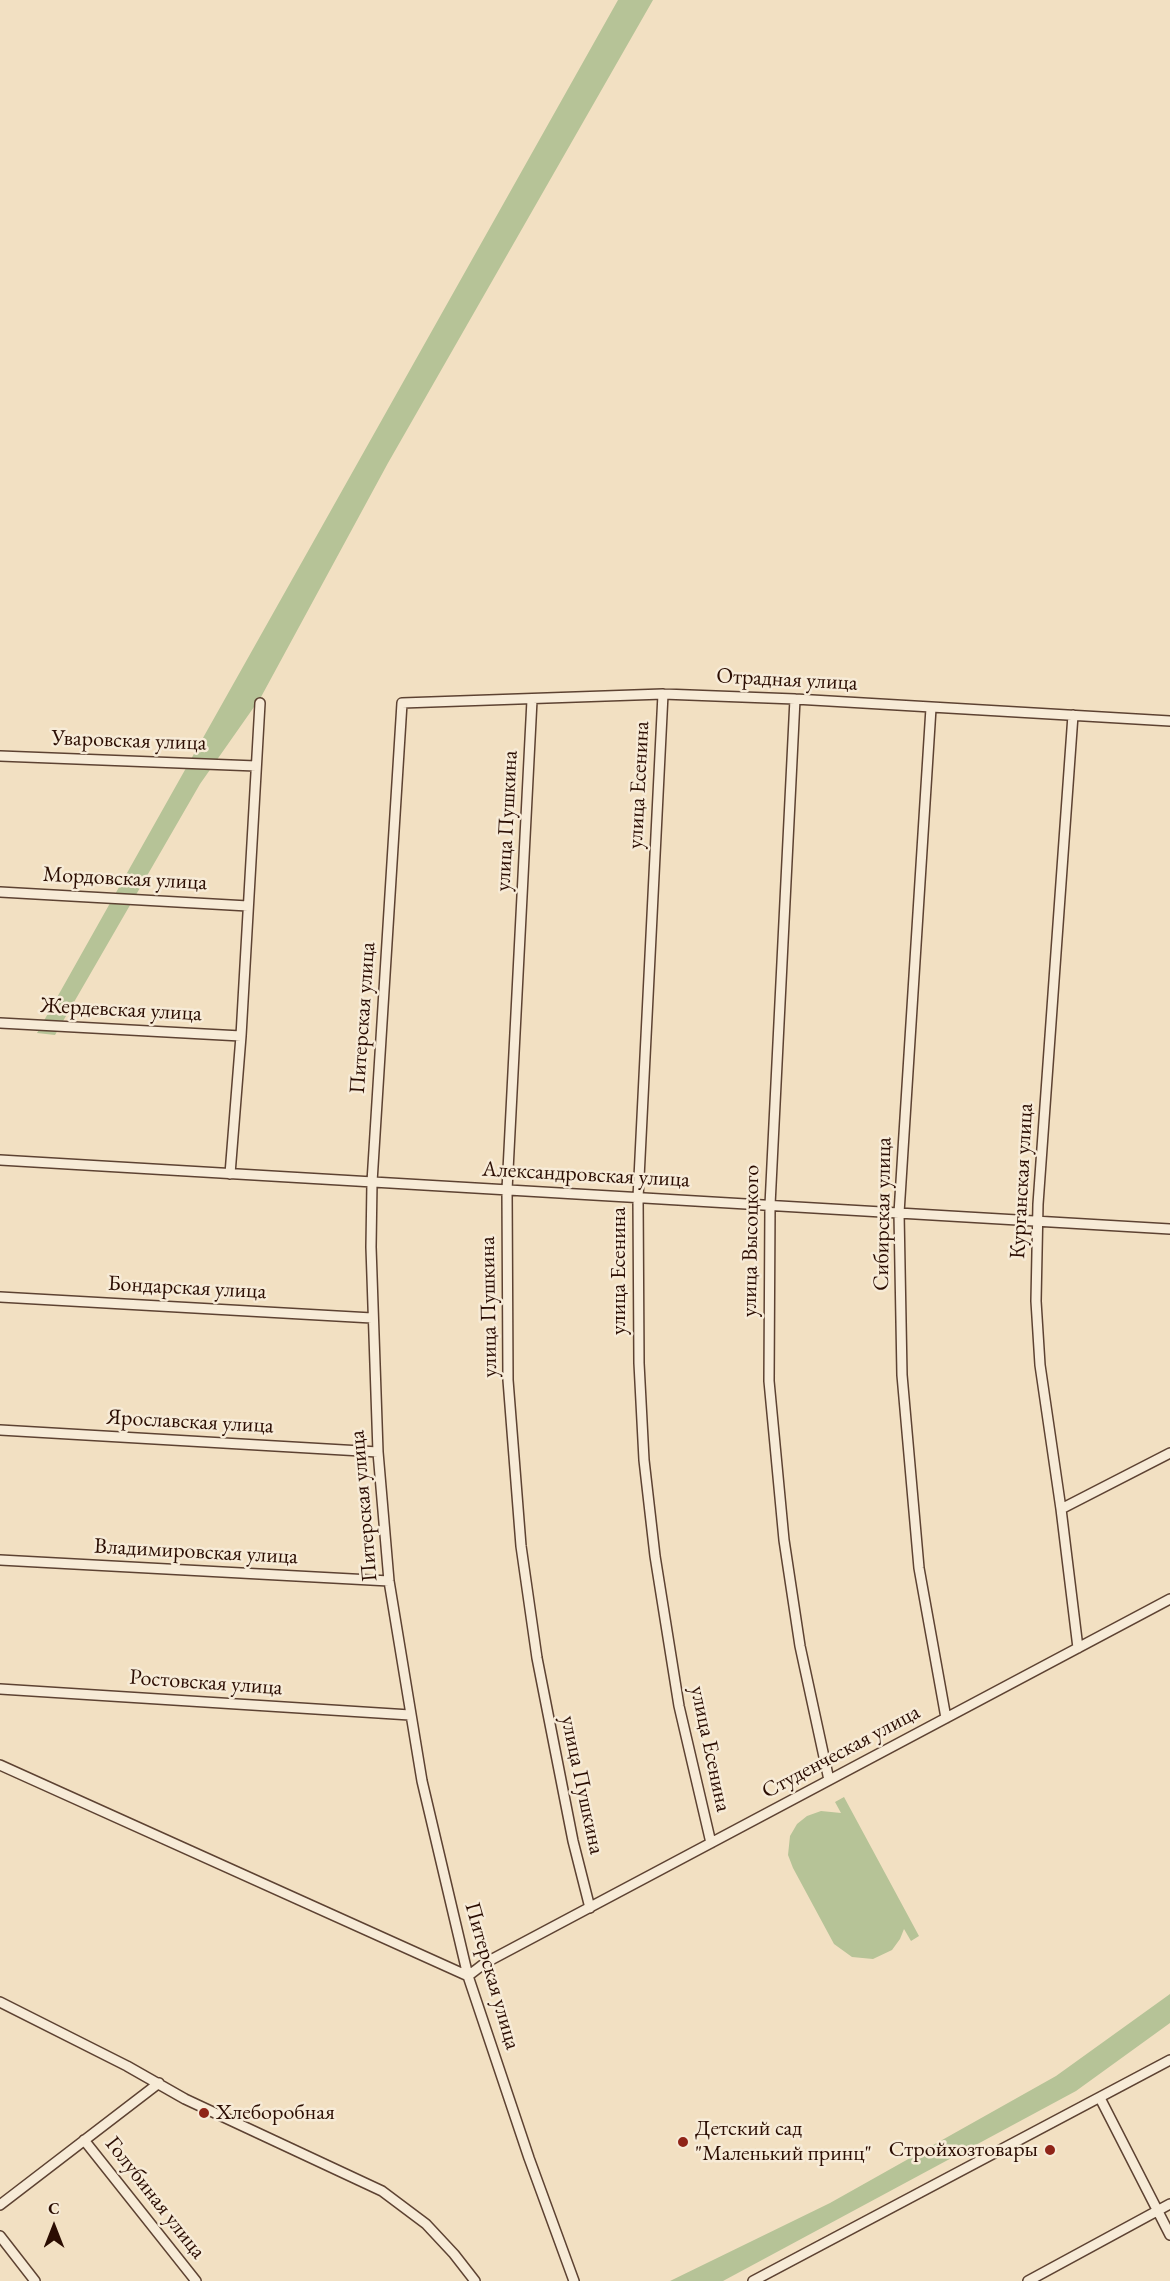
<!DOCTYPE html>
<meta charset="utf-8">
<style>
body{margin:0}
#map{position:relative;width:1170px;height:2281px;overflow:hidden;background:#f2e0c2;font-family:"EB Garamond",serif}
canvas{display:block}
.north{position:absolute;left:24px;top:2197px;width:60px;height:60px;-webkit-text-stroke:4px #f7ebd7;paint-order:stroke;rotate:0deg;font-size:16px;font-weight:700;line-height:24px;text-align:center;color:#2b0d02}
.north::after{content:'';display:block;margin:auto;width:21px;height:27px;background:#2b0d02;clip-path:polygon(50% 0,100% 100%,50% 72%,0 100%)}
</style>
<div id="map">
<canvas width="1170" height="2281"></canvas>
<div class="north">С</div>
</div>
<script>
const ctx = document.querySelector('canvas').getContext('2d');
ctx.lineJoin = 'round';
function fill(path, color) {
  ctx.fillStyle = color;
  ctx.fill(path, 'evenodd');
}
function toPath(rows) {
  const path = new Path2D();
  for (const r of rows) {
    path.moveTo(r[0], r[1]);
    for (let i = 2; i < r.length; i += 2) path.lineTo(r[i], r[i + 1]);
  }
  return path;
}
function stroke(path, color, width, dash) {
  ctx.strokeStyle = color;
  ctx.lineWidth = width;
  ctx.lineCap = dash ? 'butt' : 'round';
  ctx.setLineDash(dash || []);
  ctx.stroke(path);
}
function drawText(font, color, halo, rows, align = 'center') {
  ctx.font = font + ' "EB Garamond",serif';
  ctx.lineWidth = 5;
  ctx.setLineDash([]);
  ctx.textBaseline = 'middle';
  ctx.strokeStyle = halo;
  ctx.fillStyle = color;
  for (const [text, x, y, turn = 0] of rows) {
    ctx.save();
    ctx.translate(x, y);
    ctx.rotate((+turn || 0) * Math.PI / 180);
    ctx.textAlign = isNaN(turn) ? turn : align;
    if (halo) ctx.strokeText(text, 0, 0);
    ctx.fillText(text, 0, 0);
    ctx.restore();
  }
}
const green = toPath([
 [618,0,653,0,388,463,261,697,200,784,55,1035,37,1033],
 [844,1797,919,1936,911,1941,904,1929,900,1939,892,1950,873,1959,852,1957,834,1944,793,1868,788,1855,790,1836,797,1824,807,1816,821,1811,841,1813,835,1802],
 [1170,1994,1170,2023,1076,2091,723,2281,670,2281,830,2203,1056,2076]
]);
const minor = toPath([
 [663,694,638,1198,639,1363,644,1460,655,1556,679,1706,711,1843],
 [795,699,770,1205,769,1381,784,1540,800,1646,829,1780],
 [532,700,507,1190,508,1380,521,1546,537,1658,573,1841,590,1908],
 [931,708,899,1213,902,1375,919,1568,946,1718],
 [1073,715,1038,1204,1036,1301,1040,1365,1061,1509,1078,1648],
 [0,756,256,766],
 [0,892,248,906],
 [0,1023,241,1036],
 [0,1160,1170,1229],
 [230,1174,241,1036,260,703],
 [0,1297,372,1318],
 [0,1430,378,1452],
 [1061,1509,1170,1453],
 [0,1560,389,1581],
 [0,1689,410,1715],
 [0,1765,468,1976,485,1963,1170,1599],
 [0,2002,127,2066,185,2099,382,2191,426,2224,454,2254,475,2281],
 [1100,2098,1170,2235],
 [84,2140,196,2281],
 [0,2205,159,2083],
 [0,2236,35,2281],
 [574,2281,529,2158,468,1976,422,1781,389,1581,378,1452,371,1247,372,1182,402,703,663,694,795,699,1170,721],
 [753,2281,1170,2060],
 [1028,2281,1170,2204]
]);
const markers = [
 [204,2113,6,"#8f2418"],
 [683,2142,6,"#8f2418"],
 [1050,2150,6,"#8f2418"]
];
const streetNames = [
 ["Отрадная улица",787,680,3],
 ["Уваровская улица",129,741,2],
 ["улица Есенина",639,785,-87],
 ["улица Пушкина",507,821,-87],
 ["Мордовская улица",125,879,3],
 ["Жердевская улица",121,1010,3],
 ["Питерская улица",363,1018,-86],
 ["Александровская улица",586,1175,3],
 ["Курганская улица",1022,1181,-87],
 ["Сибирская улица",883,1214,-89],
 ["улица Высоцкого",751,1241,-89],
 ["улица Есенина",619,1271,-90],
 ["Бондарская улица",187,1288,3],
 ["улица Пушкина",489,1307,-91],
 ["Ярославская улица",190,1422,3],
 ["Питерская улица",364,1506,-95],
 ["Владимировская улица",196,1552,3],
 ["Ростовская улица",206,1683,4],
 ["улица Есенина",710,1749,78],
 ["Студенческая улица",841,1752,-28],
 ["улица Пушкина",582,1785,78],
 ["Питерская улица",492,1976,74],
 ["Голубиная улица",155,2198,52]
];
const poiNames = [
 ["Хлеборобная",216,2113],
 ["Детский сад",695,2129],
 ["\"Маленький принц\"",695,2154],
 ["Стройхозтовары",1038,2150,"right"]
];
fill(green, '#b6c397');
stroke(minor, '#5d4232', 12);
stroke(minor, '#f7ebd7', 9);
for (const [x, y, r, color] of markers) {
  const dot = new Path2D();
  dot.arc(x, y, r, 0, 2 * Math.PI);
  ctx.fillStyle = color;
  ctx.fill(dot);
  stroke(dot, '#f7ebd7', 2);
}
drawText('22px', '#2b0d02', '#f7ebd7', streetNames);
drawText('22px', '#2b0d02', '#f7ebd7', poiNames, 'left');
</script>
